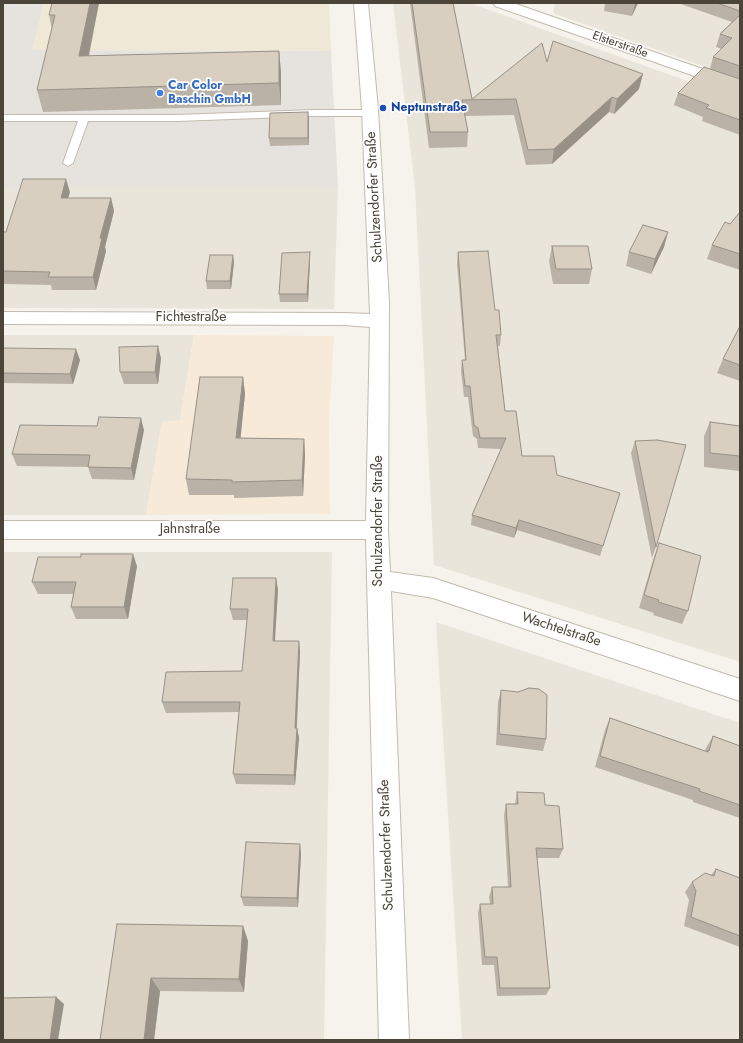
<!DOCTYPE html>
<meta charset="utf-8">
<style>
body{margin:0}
#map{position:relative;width:743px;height:1043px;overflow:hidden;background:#f6f3ec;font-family:Jost,sans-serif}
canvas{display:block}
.frame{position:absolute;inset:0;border:4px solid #4b4439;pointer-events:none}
</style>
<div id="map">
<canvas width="743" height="1043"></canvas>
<div class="frame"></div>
</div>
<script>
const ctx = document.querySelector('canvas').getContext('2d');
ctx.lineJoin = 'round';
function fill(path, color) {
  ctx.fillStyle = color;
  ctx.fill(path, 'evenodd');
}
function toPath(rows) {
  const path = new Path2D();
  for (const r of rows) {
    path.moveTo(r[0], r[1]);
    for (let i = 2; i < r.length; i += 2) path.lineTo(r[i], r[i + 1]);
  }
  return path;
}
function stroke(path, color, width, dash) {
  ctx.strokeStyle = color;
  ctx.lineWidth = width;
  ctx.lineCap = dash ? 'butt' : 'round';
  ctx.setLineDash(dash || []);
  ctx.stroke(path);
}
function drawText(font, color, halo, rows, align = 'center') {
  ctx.font = font + ' Jost,sans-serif';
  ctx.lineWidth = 3.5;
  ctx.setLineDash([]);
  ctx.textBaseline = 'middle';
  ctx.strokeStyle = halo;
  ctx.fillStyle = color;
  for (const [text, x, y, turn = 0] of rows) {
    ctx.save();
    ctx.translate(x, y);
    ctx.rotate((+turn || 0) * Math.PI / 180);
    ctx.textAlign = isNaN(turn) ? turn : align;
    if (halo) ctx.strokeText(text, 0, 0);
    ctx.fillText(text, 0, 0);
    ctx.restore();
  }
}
const residential = toPath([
 [393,3,470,3,740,100,740,662,434,565,415,188],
 [555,3,740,3,740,79,555,14,553,12],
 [3,187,338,187,334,309,3,308],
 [3,335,194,335,180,421,162,422,146,515,3,515],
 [3,552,332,552,324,1040,3,1040],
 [436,622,740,723,740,1040,462,1040]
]);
const commercial = toPath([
 [194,335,334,336,329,418,330,514,146,515,162,422,180,420]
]);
const industrial = toPath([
 [3,3,44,3,33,50,331,51,338,187,3,187]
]);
const education = toPath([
 [44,3,329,3,331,51,32,50]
]);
const service = toPath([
 [314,110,370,110,375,113,370,116,314,116,177,121,88,121,73,163,68,166,63,163,78,121,3,121,3,115,177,115,314,110]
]);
const minor = toPath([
 [354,3,368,3,378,109,389,302,388,530,390,572,433,578,740,679,740,701,433,598,391,591,409,1040,379,1040,366,539,3,539,3,521,366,521,370,327,344,325,3,324,3,312,344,313,370,314,362,109,354,3],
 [493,3,513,3,740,82,740,92,495,6,493,3]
]);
const wall = toPath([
 [99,3,89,56,279,51,281,73,281,105,43,112,37,90,52,29,49,15],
 [410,3,453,3,472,99,547,62,639,89,614,114,609,112,552,164,526,165,514,115,465,116,468,132,467,147,429,148],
 [597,3,638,3,632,16,604,11,605,4],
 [672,3,740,3,740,135,702,121,703,117,674,105,678,93,710,69,713,57,722,49,716,47,720,34,732,22,678,3,676,4],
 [309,120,309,145,270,146,269,138],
 [70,192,68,198,111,198,114,211,105,247,106,251,96,290,52,290,51,285,3,284,3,232,6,232],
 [740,212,740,270,707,259,712,245],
 [668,232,664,247,651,274,626,266,629,252],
 [552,246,592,269,589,284,553,284,549,261],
 [458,252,495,310,501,335,500,346,498,346,505,411,522,456,557,475,620,493,600,556,517,530,514,538,471,525,472,515,501,449,478,448,477,439,473,436,468,397,464,397,461,371,462,360,465,360,457,263],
 [310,260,308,302,280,302,279,294],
 [234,262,231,289,207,289,206,281],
 [740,326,740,381,717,373,723,359],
 [3,348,80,360,73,384,3,383],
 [161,358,158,384,124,384,120,372],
 [243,377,245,394,240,438,304,439,305,455,303,496,234,498,234,495,189,495,186,479],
 [710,422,740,426,740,471,704,467,704,436],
 [97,426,144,430,134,480,92,479,88,467,17,466,12,454],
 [635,441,656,547,652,558,631,453],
 [659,543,688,611,682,624,653,615,654,613,639,608,654,557],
 [137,566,128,619,76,619,71,607,73,594,38,594,32,582],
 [276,578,278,590,275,641,299,641,300,652,297,728,299,738,295,785,236,784,233,774,239,712,166,713,162,702,242,671,247,620,233,620,230,609],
 [501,690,546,739,543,751,496,745,498,702],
 [610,718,705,751,706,748,713,736,740,746,740,818,693,802,693,800,595,767,605,730],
 [517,792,545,805,563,849,559,858,537,858,550,988,546,995,497,996,494,965,482,965,478,913,480,904,490,904,489,897,492,887,508,887,504,815,506,804,515,804],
 [301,854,298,907,244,906,241,897],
 [716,869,740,878,740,947,684,926,689,900,685,892,692,882,711,875],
 [117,924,243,926,248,941,244,992,160,991,154,1040,100,1040]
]);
const shadedWall = toPath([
 [90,3,99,3,84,78,79,56],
 [635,3,638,3,632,16,635,4],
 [279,51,281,73,281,105,279,83],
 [643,74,639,89,614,114,617,99],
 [612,97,609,112,552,164,554,149],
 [308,112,309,120,309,145,308,138],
 [66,179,70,192,64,211,61,198],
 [111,198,114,211,105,247,106,251,96,290,93,277,100,238],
 [668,232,664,247,651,274,655,259],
 [310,252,310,260,308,302,307,294],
 [233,255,234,262,231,289,230,281],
 [158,346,161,358,158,384,155,372],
 [76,349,80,360,73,384,70,374],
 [243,377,245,394,239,454,236,438],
 [141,418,144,430,134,480,131,468],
 [304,439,305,455,303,496,302,480],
 [519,520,517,530,514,538,516,528],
 [133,554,137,566,128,619,124,607],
 [276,578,278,590,274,652,273,641],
 [299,641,300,652,296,738,295,728],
 [297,728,299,738,295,785,294,775],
 [300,844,301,854,298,907,297,898],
 [243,926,248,941,244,992,239,979],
 [151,978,160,991,154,1040,144,1040],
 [56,997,64,1004,58,1040,50,1040]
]);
const building = toPath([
 [52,3,90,3,79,56,279,51,279,83,37,90,55,15,49,15,52,3],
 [412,3,453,3,472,99,542,43,547,62,553,41,643,74,617,99,612,97,554,149,528,150,516,99,462,100,468,132,430,132,412,3],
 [717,3,740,3,740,11,717,3],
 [740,15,740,66,713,57,732,38,720,34,740,15],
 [704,67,740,79,740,120,706,108,709,105,678,93,704,67],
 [308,112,308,138,269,138,270,113,308,112],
 [23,179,66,179,61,198,111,198,100,238,102,238,93,277,48,277,50,272,3,271,3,232,6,232,23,179],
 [740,212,740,254,712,245,725,222,730,224,740,212],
 [643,225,668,232,655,259,629,252,643,225],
 [552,246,588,246,592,269,556,269,552,246],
 [488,251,495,310,499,310,501,335,496,335,505,411,516,411,522,456,554,456,557,475,620,493,603,546,519,520,516,528,472,515,506,438,480,438,478,428,474,425,470,386,465,386,462,360,466,360,458,252,488,251],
 [310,252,307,294,279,294,282,253,310,252],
 [210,255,233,255,230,281,206,281,210,255],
 [740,326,740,365,723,359,740,326],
 [158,346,155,372,120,372,119,347,158,346],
 [3,348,76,349,70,374,3,373,3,348],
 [200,377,243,377,236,438,304,439,302,480,232,482,232,480,186,479,200,377],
 [99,417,141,418,131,468,88,467,90,455,12,454,20,425,97,426,99,417],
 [710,422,740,426,740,456,710,453,710,422],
 [657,440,686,445,656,547,635,441,657,440],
 [659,543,701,556,688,611,658,602,659,600,644,595,659,543],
 [81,554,133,554,124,607,71,607,76,582,32,582,38,557,81,557,81,554],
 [233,578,276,578,273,641,299,641,295,728,297,728,294,775,233,774,240,702,162,702,166,672,242,671,248,609,230,609,233,578],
 [529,688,539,689,547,695,546,739,499,734,501,690,518,692,529,688],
 [610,718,708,752,708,750,709,751,713,736,740,746,740,805,699,791,700,789,600,756,610,718],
 [517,792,544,793,545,805,559,806,563,849,536,848,550,988,500,988,497,957,485,957,480,904,493,904,492,887,511,887,506,804,518,804,517,792],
 [246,842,300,844,297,898,241,897,246,842],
 [716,869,740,878,740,936,691,917,696,891,692,882,705,873,714,876,716,869],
 [117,924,243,926,239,979,151,978,144,1040,100,1040,117,924],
 [56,997,50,1040,3,1040,3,998,56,997]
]);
const markers = [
 [160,93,4,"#3f7fe0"],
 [383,108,4,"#1a4fb4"]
];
const farStreetnames = [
 ["Elsterstraße",620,45,19]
];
const farShopnames = [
 ["Car Color",168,86],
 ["Baschin GmbH",168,100]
];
const farTransitnames = [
 ["Neptunstraße",391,108]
];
const streetNames = [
 ["Schulzendorfer Straße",375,197,-93],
 ["Fichtestraße",191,318],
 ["Schulzendorfer Straße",379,521,-90],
 ["Jahnstraße",190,530],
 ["Wachtelstraße",561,630,18],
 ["Schulzendorfer Straße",387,845,-92]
];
fill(residential, '#eae5da');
fill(commercial, '#f7ead8');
fill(industrial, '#e6e2dd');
fill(education, '#efe8d6');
stroke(service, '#c2bbae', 2);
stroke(minor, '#c2bbae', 2);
fill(service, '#fff');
fill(minor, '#fff');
fill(wall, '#bab2a6');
fill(shadedWall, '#979187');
fill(building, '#d8cfc1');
stroke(building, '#979187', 1);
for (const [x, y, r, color] of markers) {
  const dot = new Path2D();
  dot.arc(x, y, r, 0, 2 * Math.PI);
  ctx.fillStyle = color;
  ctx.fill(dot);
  stroke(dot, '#fff', 1.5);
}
drawText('12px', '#4b4439', '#fff', farStreetnames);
drawText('bold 12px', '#366cbe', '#fff', farShopnames, 'left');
drawText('bold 12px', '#164399', '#fff', farTransitnames, 'left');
drawText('14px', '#4b4439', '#fff', streetNames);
</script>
